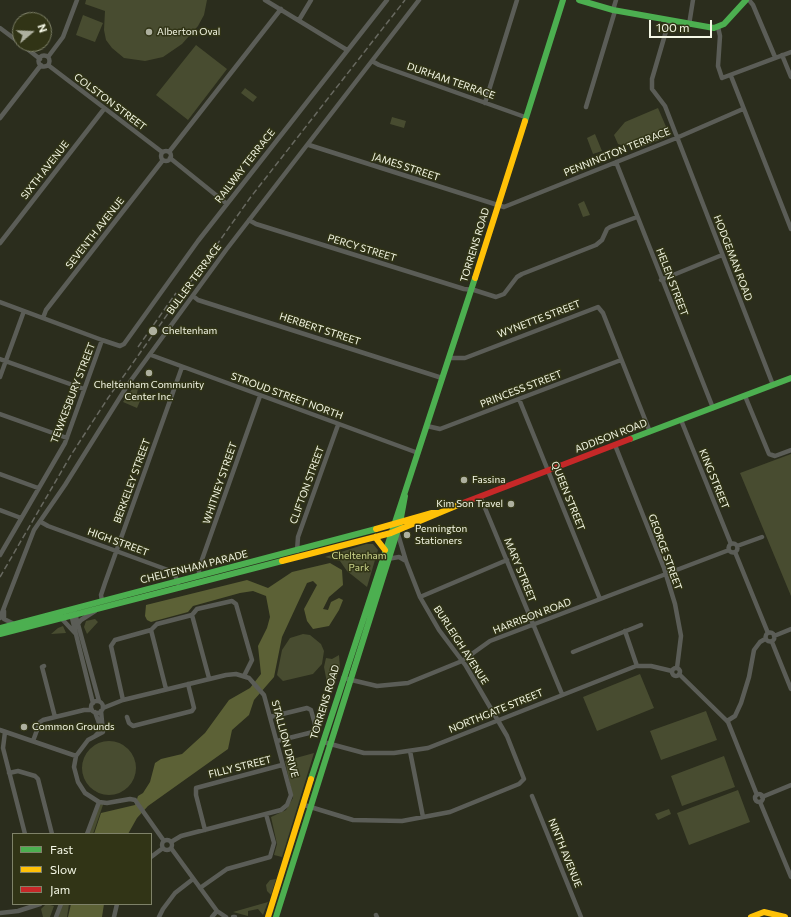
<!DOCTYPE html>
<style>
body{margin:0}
#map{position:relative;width:791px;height:917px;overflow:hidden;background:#2b2d1d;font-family:Commissioner,sans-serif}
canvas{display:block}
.legend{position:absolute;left:12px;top:833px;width:140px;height:72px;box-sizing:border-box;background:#313416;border:1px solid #7f8269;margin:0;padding:5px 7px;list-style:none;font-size:12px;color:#f4f7e5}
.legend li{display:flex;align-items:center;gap:8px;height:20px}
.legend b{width:20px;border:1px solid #7f8269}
.north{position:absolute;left:12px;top:12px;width:40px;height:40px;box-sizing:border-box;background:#313416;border:1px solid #7f8269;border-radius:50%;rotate:71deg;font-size:11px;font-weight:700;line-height:16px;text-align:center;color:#f4f7e5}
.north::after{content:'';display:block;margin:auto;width:14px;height:18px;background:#aeb09f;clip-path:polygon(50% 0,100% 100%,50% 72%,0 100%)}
.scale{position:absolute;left:649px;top:20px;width:63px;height:18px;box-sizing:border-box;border:2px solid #f4f7e5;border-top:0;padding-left:5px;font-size:12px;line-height:14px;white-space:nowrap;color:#f4f7e5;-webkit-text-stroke:3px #313416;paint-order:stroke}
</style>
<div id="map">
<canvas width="791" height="917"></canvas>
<ul class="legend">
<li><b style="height:5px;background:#4caf50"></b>Fast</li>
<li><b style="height:5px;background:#ffc107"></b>Slow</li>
<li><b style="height:5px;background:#c62828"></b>Jam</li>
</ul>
<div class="north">N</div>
<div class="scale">100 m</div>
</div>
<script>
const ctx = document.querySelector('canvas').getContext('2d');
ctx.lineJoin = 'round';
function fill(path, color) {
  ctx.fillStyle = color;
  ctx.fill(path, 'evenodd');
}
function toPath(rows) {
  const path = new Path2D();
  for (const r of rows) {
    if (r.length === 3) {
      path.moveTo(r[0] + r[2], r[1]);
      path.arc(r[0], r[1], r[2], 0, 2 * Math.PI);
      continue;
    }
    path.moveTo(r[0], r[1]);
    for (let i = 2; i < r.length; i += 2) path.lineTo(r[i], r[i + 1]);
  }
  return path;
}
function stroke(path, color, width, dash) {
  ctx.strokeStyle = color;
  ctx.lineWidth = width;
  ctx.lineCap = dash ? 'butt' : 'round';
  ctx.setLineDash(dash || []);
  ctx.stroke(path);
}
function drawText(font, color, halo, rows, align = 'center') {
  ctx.font = font + ' Commissioner,sans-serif';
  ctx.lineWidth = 3;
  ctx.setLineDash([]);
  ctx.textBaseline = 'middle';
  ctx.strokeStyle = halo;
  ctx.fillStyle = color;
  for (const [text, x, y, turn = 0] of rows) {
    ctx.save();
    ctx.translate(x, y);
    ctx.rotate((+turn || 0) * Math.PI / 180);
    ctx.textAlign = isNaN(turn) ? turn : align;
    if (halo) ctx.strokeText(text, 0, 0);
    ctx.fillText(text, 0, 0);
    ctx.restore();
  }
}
const green = toPath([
 [86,0,207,0,204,15,198,26,182,44,163,57,145,61,124,58,112,48,106,40,104,30,105,11,85,4],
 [83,15,103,23,95,42,76,35],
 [196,45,227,69,188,120,156,95],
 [245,88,257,97,253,102,241,93],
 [658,108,670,136,639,148,636,140,625,146,618,144,614,135,625,122],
 [392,117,406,121,404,128,390,124],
 [595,134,602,151,593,154,587,138],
 [584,201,590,215,583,217,578,204],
 [139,384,136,398,140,401,137,408,123,402,135,385],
 [791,454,791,596,740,473],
 [366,544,373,544,378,550,367,587,347,571,340,561,325,557],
 [95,619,98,622,87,634,84,627,86,621],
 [63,626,66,633,51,634,58,628],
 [303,634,310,635,321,644,324,651,322,664,313,674,283,681,277,675,282,650,290,638],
 [339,655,340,668,331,692,328,688,324,667,326,658,332,659],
 [640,674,654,708,597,731,583,697],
 [706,711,717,740,661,760,650,731],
 [109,768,27],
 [314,753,282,857,274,855,277,844,271,817,286,810,293,798,285,761],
 [724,756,735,787,682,806,671,776],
 [738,790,750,822,689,845,677,813],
 [99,802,104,802,93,834,87,834],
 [669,809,671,814,658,820,655,814],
 [276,879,271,895,267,891,266,885,270,880],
 [268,902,263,915,258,909,248,911,248,916,233,912],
 [46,904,54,906,50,917,43,917,41,909],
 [61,904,69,904,67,917,56,917]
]);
const water = toPath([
 [330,563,342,570,343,585,329,597,323,609,328,610,331,602,339,598,343,600,339,610,329,626,313,629,307,621,304,609,317,585,313,581,307,583,282,637,274,677,254,700,249,715,232,730,228,749,148,806,137,818,128,834,94,834,101,813,135,805,138,796,143,793,150,782,155,763,161,759,182,754,205,733,229,700,250,688,261,674,258,646,267,628,270,617,266,596,253,591,240,593,193,606,188,612,151,622,147,620,145,616,146,605,247,580,268,588,292,572],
 [71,904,104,904,102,917,68,917]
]);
const street = toPath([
 [265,0,347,50],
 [749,0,753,5,775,57],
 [613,10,616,0],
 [299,20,311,0],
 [669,21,652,79,652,89,665,106,773,385],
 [689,25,693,0],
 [718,27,720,36,718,66,722,78,791,52],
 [0,28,20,43],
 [21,44,40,59],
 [782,55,791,77],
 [44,61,5.5],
 [48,57,63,37,77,0],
 [372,61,379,65,525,117],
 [48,65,162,152],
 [731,76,791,229],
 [485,103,517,0],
 [586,107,615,11],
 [0,118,41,65],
 [309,145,504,207,674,139,743,109],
 [166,156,5],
 [169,152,281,9],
 [170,158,227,204],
 [616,162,713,408],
 [249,220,256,224,464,289,474,290,496,297,504,294,517,277,522,274,596,245,602,240,607,229,610,227,637,217],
 [0,243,104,109],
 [661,280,722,255],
 [193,296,198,300,442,378],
 [0,302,102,340,120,346,124,344,198,241,387,0],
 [43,318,46,310,163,160],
 [151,355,418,453],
 [449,358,465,358,598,307,603,313,650,432],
 [0,359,84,389],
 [0,377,24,311],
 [745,396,769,454,775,456,791,450],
 [519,399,600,599],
 [0,414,67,438],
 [681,420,731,544],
 [427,426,440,429,621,360],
 [615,445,664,568,675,604,681,636,677,668],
 [0,474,38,488],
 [480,496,562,694],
 [0,510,21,518],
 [41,522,48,526,168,570,175,575,178,583],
 [733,548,4.5],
 [737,546,762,537],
 [297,551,298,537,338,425],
 [735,552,768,633],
 [0,555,65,443,102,340],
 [387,559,399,557,406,561],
 [199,576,199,568,260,396],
 [420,597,507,560],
 [102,601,101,595,105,583,182,367],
 [4,611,4,619,14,624],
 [75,613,99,701],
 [71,614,93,703],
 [0,618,34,530,65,485,129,383,226,250,419,0],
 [62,619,75,633],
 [78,624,81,620,95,611],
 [625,631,637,666],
 [770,637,4.5],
 [774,636,791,629],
 [772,642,791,689],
 [573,652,641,625],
 [44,666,42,667,55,717],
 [676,672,4],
 [679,674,728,722,757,795],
 [209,678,192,615,197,609,232,601,236,604,252,660,244,676],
 [343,678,377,686,408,683,462,661,490,641,729,550],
 [166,689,151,630,157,624,192,615],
 [123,700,111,646,115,640,151,630],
 [97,707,6],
 [103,708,123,700,226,675,236,674,249,678,264,695,291,795,287,805,281,810,181,836,171,842],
 [101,711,103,732,88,740,76,756,74,767,78,782,85,793,99,802,107,803,130,799,135,800,164,841],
 [127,717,129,723,133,726,192,711,194,708,188,684],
 [270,717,307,708,311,710,316,728,313,732,277,741],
 [727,721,735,716,741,703,749,677,754,650,760,642,765,639],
 [0,730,76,756],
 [5,732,3,748,25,834],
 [95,736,99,732,100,726,95,712],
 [33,741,40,722,43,720,84,710,92,710],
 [323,742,364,753,394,753,428,748,636,666,651,666,672,671],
 [410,751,423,817],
 [9,773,18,771,35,776,38,779,52,834],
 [759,798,4],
 [532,796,581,917],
 [762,797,791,785],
 [760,802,791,877],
 [304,805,353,820,402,821,450,812,519,784,524,779,507,736,466,666,439,630,420,597,406,561,397,531],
 [205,830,196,795,196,788,282,765],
 [87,834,99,802],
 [167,845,5],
 [171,848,217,911,226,917],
 [151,857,163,848],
 [200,888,227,869,270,857,274,843,266,814],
 [0,913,18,911,40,904],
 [376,915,377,917],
 [56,917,61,904],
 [114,917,117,904],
 [159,917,163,909,175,893,193,879],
 [212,917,217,911],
 [233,917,235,917]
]);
const fast = toPath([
 [579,0,613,10,714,28,724,24,746,0],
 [525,121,563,0],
 [630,439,791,378],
 [0,628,376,529],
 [0,634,282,561],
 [311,779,475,278],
 [276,917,400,523,405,496]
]);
const slow = toPath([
 [475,278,525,121],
 [376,529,432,513,439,513],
 [375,537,385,550],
 [282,561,391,533,463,503],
 [268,917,311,779],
 [751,917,764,912,785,917]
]);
const jam = toPath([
 [463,503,630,439]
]);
const rail = toPath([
 [138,347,176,293],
 [0,577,71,455,108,398,250,198,405,0]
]);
const markers = [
 [149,32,4,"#aeb09f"],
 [153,331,5,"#aeb09f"],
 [149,373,4,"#aeb09f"],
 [464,480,4,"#aeb09f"],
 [511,504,4,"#aeb09f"],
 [407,535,4,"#aeb09f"],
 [24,727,4,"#aeb09f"]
];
const poiNames = [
 ["Alberton Oval",157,32],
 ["Cheltenham",162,331],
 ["Cheltenham Community",149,385,"center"],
 ["Center Inc.",149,397,"center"],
 ["Fassina",472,480],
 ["Kim Son Travel",503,504,"right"],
 ["Pennington",415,529],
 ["Stationers",415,541],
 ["Common Grounds",32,727]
];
const streetNames = [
 ["DURHAM TERRACE",451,81,19],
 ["COLSTON STREET",110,102,37],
 ["PENNINGTON TERRACE",617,152,-22],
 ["RAILWAY TERRACE",245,166,-52],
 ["JAMES STREET",406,167,18],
 ["SIXTH AVENUE",45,170,-52],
 ["SEVENTH AVENUE",95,233,-52],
 ["TORRENS ROAD",475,245,-73],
 ["PERCY STREET",362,248,17],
 ["HODGEMAN ROAD",733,258,69],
 ["BULLER TERRACE",194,279,-54],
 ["HELEN STREET",672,282,69],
 ["WYNETTE STREET",539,319,-21],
 ["HERBERT STREET",320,329,18],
 ["PRINCESS STREET",521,389,-21],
 ["TEWKESBURY STREET",73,393,-69],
 ["STROUD STREET NORTH",287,396,20],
 ["ADDISON ROAD",611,436,-21],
 ["KING STREET",714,479,68],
 ["BERKELEY STREET",132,481,-70],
 ["WHITNEY STREET",220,483,-71],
 ["CLIFTON STREET",307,485,-70],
 ["QUEEN STREET",568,496,68],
 ["HIGH STREET",118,542,20],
 ["GEORGE STREET",665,552,70],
 ["CHELTENHAM PARADE",194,567,-14],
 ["MARY STREET",520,570,68],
 ["HARRISON ROAD",532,616,-21],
 ["BURLEIGH AVENUE",461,645,57],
 ["TORRENS ROAD",325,702,-73],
 ["NORTHGATE STREET",496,711,-22],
 ["STALLION DRIVE",285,739,75],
 ["FILLY STREET",240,767,-14],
 ["NINTH AVENUE",565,853,68]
];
const parkNames = [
 ["Cheltenham",359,556],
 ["Park",359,568]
];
fill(green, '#484c30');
fill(water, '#5c6136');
stroke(street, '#5b5d57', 4.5);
stroke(fast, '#4caf50', 6);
stroke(slow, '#ffc107', 6);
stroke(jam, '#c62828', 6);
stroke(rail, '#686960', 1.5, [6, 3]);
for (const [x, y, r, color] of markers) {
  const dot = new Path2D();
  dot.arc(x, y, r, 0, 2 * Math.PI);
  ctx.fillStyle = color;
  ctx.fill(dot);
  stroke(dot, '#313416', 1.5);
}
drawText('10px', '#f4f7e5', '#313416', poiNames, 'left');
drawText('10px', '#f4f7e5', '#313416', streetNames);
drawText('10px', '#ced78d', '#313416', parkNames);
</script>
